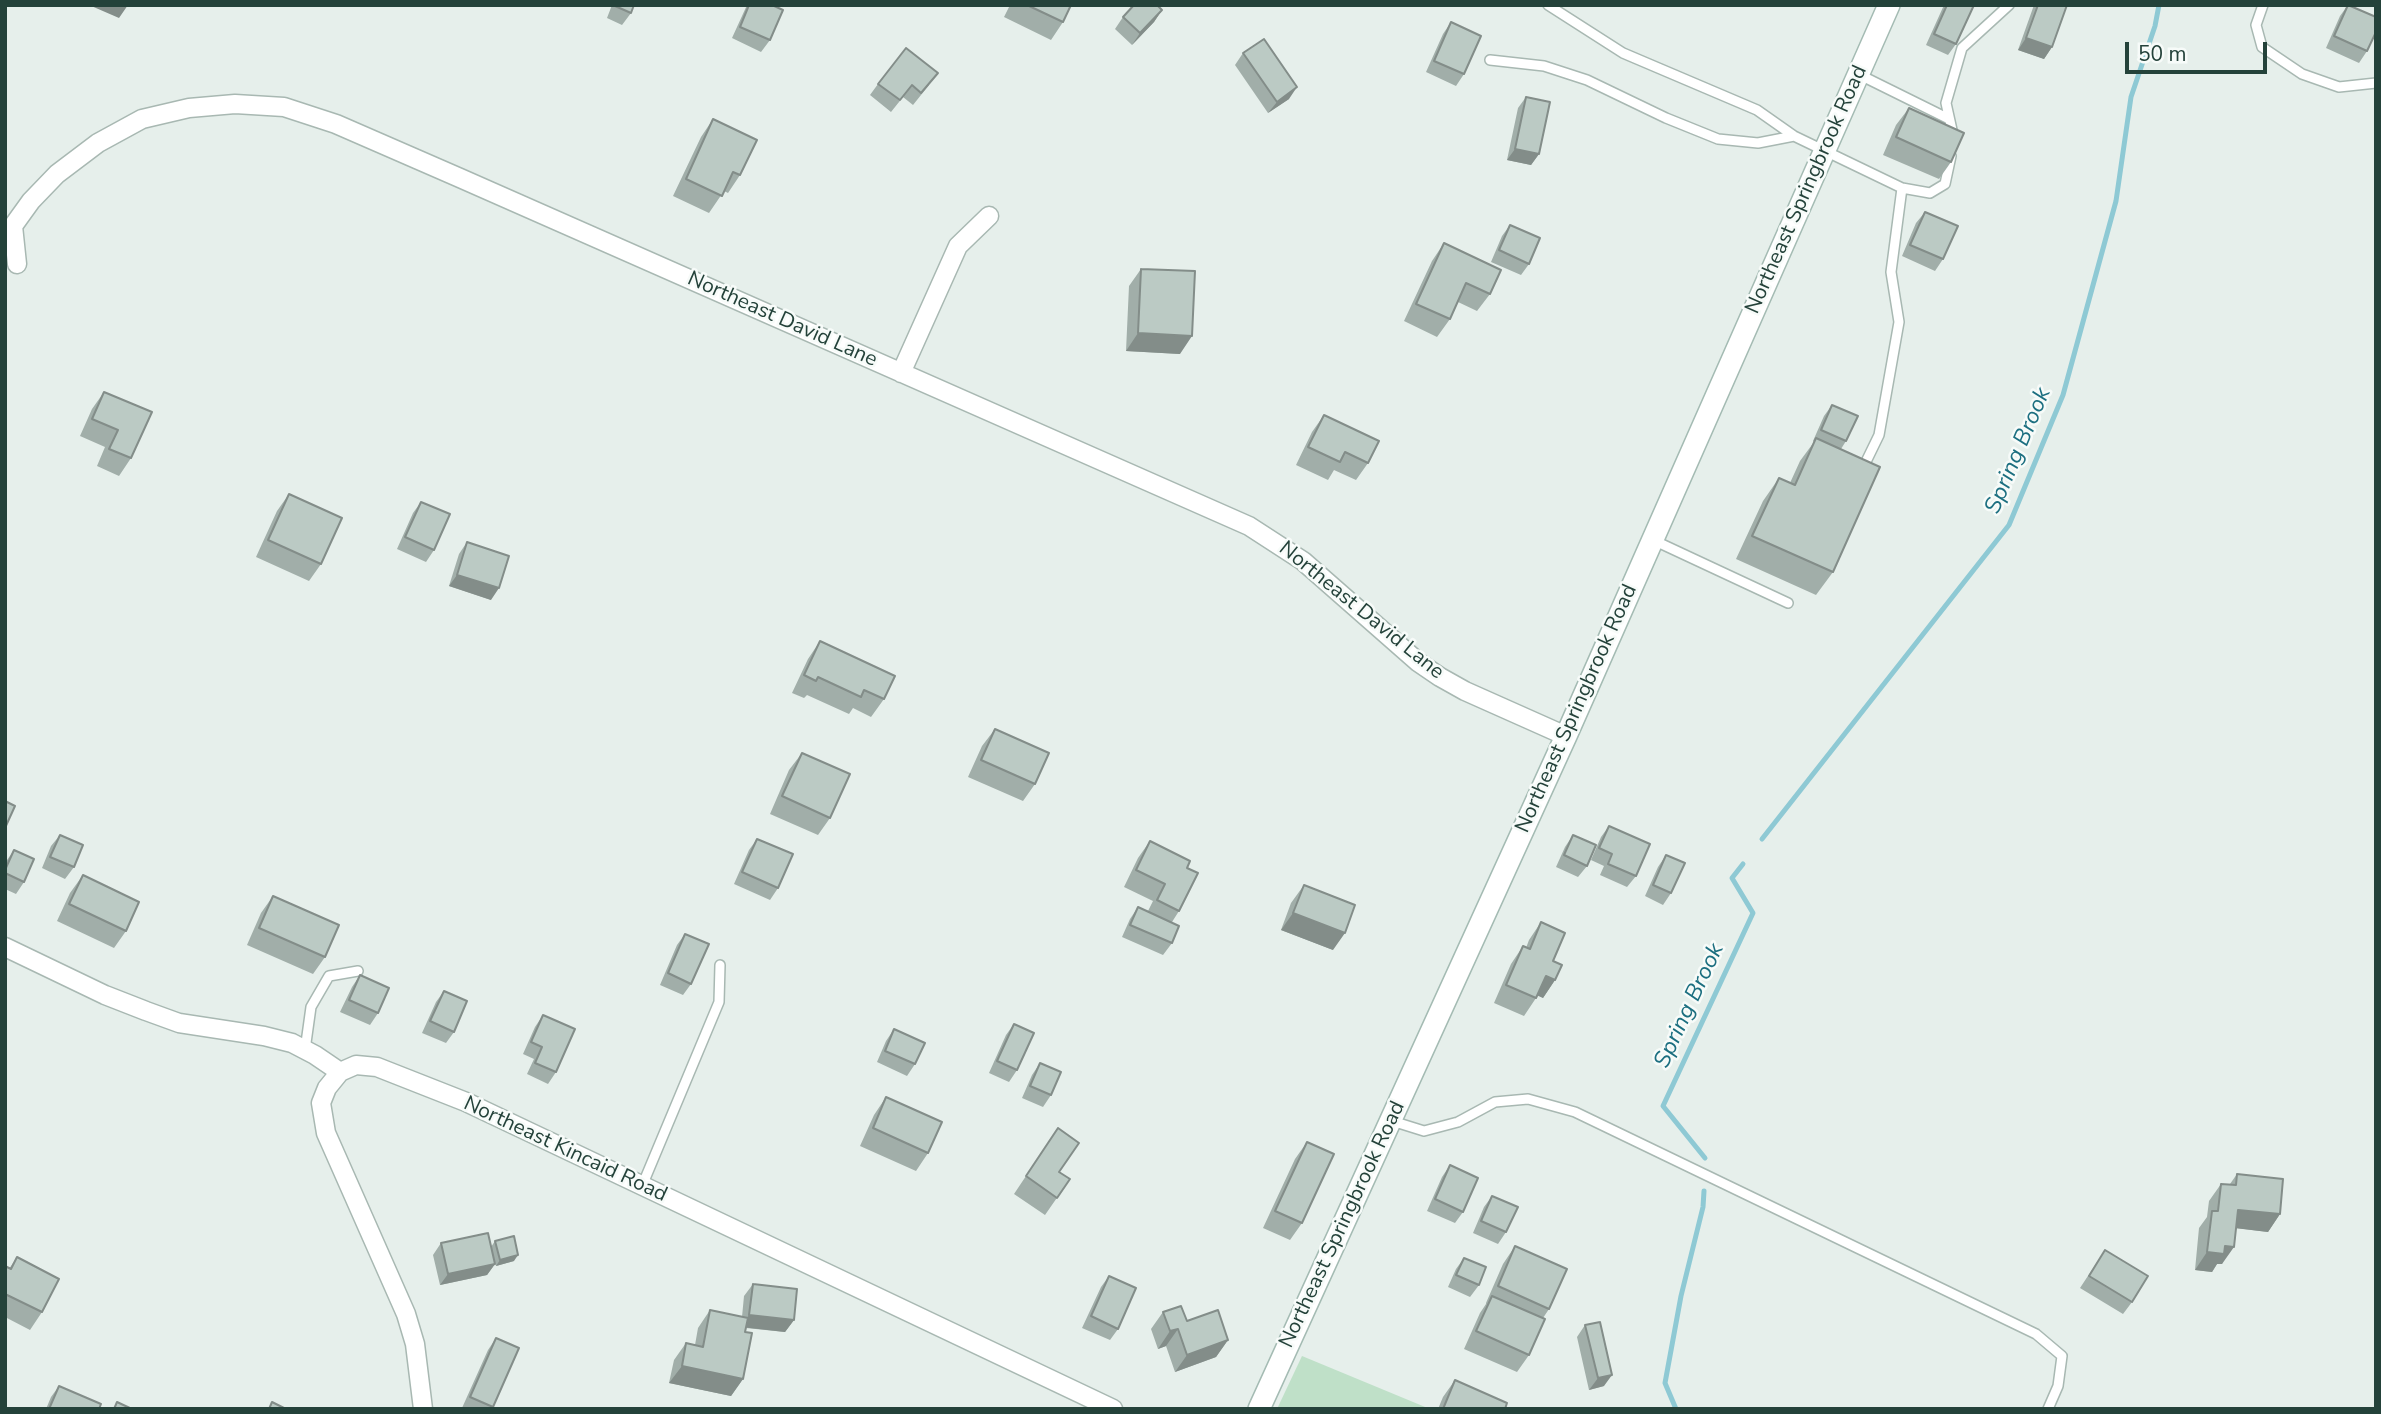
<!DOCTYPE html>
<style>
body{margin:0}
#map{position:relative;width:2381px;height:1414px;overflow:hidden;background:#e6efeb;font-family:"Nunito Sans",sans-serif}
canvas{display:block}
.frame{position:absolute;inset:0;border:7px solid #24423a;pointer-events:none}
.scale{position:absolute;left:2125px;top:42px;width:142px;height:32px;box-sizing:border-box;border:4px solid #24423a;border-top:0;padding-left:9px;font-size:21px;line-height:24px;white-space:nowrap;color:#24423a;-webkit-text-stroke:5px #f7fbf9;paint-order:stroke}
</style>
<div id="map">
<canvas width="2381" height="1414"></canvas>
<div class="frame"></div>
<div class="scale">50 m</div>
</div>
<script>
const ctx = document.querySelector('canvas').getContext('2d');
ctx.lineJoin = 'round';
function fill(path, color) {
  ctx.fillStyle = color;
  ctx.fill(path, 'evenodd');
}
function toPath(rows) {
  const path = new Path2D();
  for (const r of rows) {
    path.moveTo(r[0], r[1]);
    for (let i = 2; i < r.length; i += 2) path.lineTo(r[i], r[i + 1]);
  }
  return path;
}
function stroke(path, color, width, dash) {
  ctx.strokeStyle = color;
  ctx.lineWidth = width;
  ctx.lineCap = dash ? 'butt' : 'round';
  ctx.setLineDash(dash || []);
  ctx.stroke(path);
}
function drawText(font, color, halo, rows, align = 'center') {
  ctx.font = font + ' "Nunito Sans",sans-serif';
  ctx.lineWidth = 5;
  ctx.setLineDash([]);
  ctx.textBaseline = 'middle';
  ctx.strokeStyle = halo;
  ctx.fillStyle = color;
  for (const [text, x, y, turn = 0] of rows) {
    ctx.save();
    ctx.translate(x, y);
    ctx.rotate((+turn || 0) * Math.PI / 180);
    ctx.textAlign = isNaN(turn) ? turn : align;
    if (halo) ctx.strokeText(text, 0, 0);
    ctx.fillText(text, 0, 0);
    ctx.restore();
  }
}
const green = toPath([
 [1302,1356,1430,1409,1277,1409]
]);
const stream = toPath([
 [1762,839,2009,525,2063,395,2116,201,2131,97,2155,26,2159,5],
 [1705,1158,1663,1106,1753,913,1732,878,1743,864],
 [1676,1409,1665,1383,1681,1296,1703,1207,1704,1191]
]);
const lane = toPath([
 [1548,5,1623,53,1757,110,1794,136,1902,188,1930,193,1945,184,1951,156],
 [2263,5,2256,25,2262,47,2302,74,2339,87,2376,83],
 [1490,60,1544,66,1587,80,1666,118,1718,139,1758,143,1794,136],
 [1860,75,1949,119],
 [1954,139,1946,103,1962,48,2009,5],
 [1862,470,1879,435,1899,322,1891,272,1902,188],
 [1653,540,1788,603],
 [305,1050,311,1007,329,976,358,971],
 [1392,1121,1424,1131,1458,1122,1495,1102,1528,1099,1575,1112,2036,1334,2062,1356,2058,1386,2048,1409],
 [642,1186,719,1002,720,965]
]);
const street = toPath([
 [17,264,13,226,31,201,57,174,98,143,142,119,189,108,235,104,284,107,336,124,460,178,1249,526,1303,561,1418,662,1440,677,1465,691,1566,736],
 [901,373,958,246,989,216],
 [5,947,105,995,146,1011,179,1023,264,1036,292,1043,315,1055,340,1072],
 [423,1409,415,1344,406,1314,326,1133,321,1103,327,1088,340,1072,356,1065,377,1067,466,1102,1113,1409]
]);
const secondary = toPath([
 [1259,1409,1566,736,1889,5]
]);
const wall = toPath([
 [612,5,634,5,631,13,622,25,607,18],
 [747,5,772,5,770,40,761,52,732,38],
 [1010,5,1071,5,1063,22,1051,40,1004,17],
 [1944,5,1974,5,1956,44,1948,55,1926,45],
 [2034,5,2067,5,2052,47,2044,59,2018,50],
 [2348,5,2367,51,2359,63,2326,48,2340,16],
 [1162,10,1154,22,1132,45,1115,29,1123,17],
 [1451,22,1464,74,1456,86,1426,72,1443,34],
 [1243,53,1289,99,1268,113,1235,65],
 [878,84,929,85,913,105,903,97,891,112,870,95],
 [1526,97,1539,154,1531,165,1507,160,1518,108],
 [1909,108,1951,162,1939,179,1883,155,1896,125],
 [713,119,740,175,728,193,724,191,709,213,673,196,701,137],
 [1925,212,1943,259,1935,271,1902,256,1916,223],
 [1510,225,1529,264,1521,275,1491,262,1502,236],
 [1444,243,1490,294,1477,311,1458,302,1450,319,1437,337,1404,321,1432,261],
 [1141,269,1180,354,1126,351,1129,286],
 [104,392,131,458,119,476,97,466,105,447,80,436,92,409],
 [1832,405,1846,441,1841,449,1833,572,1816,595,1736,559,1763,501,1779,478,1790,483,1800,461,1814,442,1813,441,1824,416],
 [1324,415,1368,463,1356,480,1334,470,1328,480,1296,465,1312,432],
 [289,494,321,564,309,581,256,557,277,511],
 [421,502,434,550,426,562,397,549,413,513],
 [467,542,491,600,449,586,459,554],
 [820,641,884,699,871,717,853,708,849,714,807,695,804,698,792,693,808,659],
 [995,729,1035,784,1023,801,968,777,982,746],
 [802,753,830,818,818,835,770,814,789,770],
 [1609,826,1636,876,1627,887,1600,875,1604,866,1591,860,1601,837],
 [60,835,74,867,65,879,42,868,51,846],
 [1573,835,1587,866,1578,877,1556,867,1565,847],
 [757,839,778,888,770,900,734,884,749,850],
 [1150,841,1187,868,1179,911,1172,922,1172,943,1163,955,1122,937,1130,919,1138,907,1148,911,1153,901,1124,887,1138,858],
 [14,850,24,882,16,894,5,889,5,863],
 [1666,855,1671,893,1663,905,1645,896,1658,867],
 [83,875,126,931,114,948,57,921,70,893],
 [1304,885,1333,950,1281,930,1291,903],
 [273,896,325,957,313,974,247,945,261,913],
 [1541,922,1553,961,1555,980,1543,998,1538,995,1524,1016,1494,1003,1511,964,1523,946,1526,948,1529,940],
 [685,934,691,984,683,995,660,985,677,945],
 [360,975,378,1013,370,1025,340,1012,352,987],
 [444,991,454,1032,446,1043,422,1033,436,1002],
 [543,1015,556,1072,548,1084,527,1074,534,1059,523,1054,535,1027],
 [1014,1024,1017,1070,1009,1082,989,1073,1006,1035],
 [894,1029,915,1064,907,1076,877,1062,886,1041],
 [1040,1063,1051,1095,1043,1107,1022,1098,1032,1075],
 [886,1097,928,1153,916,1171,860,1146,874,1115],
 [1058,1128,1059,1172,1070,1179,1045,1215,1014,1194],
 [1307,1142,1302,1223,1290,1240,1263,1228,1295,1159],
 [1450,1165,1463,1212,1455,1223,1427,1211,1442,1177],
 [2237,1174,2280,1214,2268,1232,2236,1228,2222,1264,2217,1264,2212,1272,2195,1270,2199,1228,2207,1217,2209,1201,2221,1184,2230,1184],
 [1492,1196,1506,1232,1498,1244,1473,1233,1484,1207],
 [495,1241,514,1261,496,1266,491,1247],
 [441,1243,495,1264,487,1275,440,1285,433,1255],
 [1515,1246,1549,1309,1543,1318,1529,1355,1517,1372,1464,1349,1480,1313,1486,1304,1486,1303,1503,1264],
 [2105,1250,2132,1302,2123,1314,2080,1288],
 [17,1257,42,1312,30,1330,5,1317,5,1266,9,1269],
 [1464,1258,1479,1285,1470,1297,1448,1287,1456,1269],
 [1109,1276,1118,1329,1110,1340,1082,1328,1101,1287],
 [753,1284,794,1320,785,1332,746,1328,743,1379,731,1396,669,1383,674,1360,686,1343,695,1345,698,1328,710,1310,742,1317,744,1296],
 [1163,1312,1187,1321,1228,1340,1216,1357,1175,1372,1166,1346,1158,1349,1151,1329],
 [1585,1325,1604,1386,1589,1390,1577,1337],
 [496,1338,493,1407,491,1409,462,1408,488,1350],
 [1455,1380,1505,1409,1438,1409,1443,1397],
 [59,1386,99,1409,46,1409,51,1397]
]);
const shadedWall = toPath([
 [89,5,128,5,119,18],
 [1162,10,1154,22,1132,45,1140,33],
 [2026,38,2052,47,2044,59,2018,50],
 [1297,87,1289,99,1268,113,1277,102],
 [1515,149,1539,154,1531,165,1507,160],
 [1138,333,1192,336,1180,354,1126,351],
 [457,575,499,588,491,600,449,586],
 [1293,913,1345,933,1333,950,1281,930],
 [1546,976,1555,980,1543,998,1534,994],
 [2238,1210,2280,1214,2268,1232,2226,1227],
 [2225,1246,2234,1247,2222,1264,2217,1264,2212,1272,2195,1270,2207,1252],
 [518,1255,514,1261,496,1266,500,1260],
 [495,1264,487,1275,440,1285,448,1274],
 [749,1315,794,1320,785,1332,741,1327],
 [1178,1329,1166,1346,1158,1349,1170,1331],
 [1228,1340,1216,1357,1175,1372,1187,1355],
 [682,1366,743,1379,731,1396,669,1383],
 [1612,1375,1604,1386,1589,1390,1598,1378]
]);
const building = toPath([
 [615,5,634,5,631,13,615,6,615,5],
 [749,5,772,5,783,10,770,40,740,27,749,5],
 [1027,5,1071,5,1063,22,1027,5],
 [1134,5,1157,5,1162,10,1140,33,1123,17,1134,5],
 [1947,5,1974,5,1956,44,1934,34,1947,5],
 [2038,5,2067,5,2052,47,2026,38,2038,5],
 [2348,5,2376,17,2376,32,2367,51,2334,36,2348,5],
 [1451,22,1481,36,1464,74,1434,61,1451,22],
 [1264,39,1297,87,1277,102,1243,53,1264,39],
 [906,48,938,73,921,93,912,85,900,100,878,84,906,48],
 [1526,97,1550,102,1539,154,1515,149,1526,97],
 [1909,108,1964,133,1951,162,1896,137,1909,108],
 [713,119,757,140,740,175,733,172,722,196,686,179,713,119],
 [1925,212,1958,226,1943,259,1910,245,1925,212],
 [1510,225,1540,238,1529,264,1499,250,1510,225],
 [1444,243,1501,270,1490,294,1466,283,1450,319,1416,304,1444,243],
 [1141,269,1195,271,1192,336,1138,333,1141,269],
 [104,392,152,412,131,458,109,449,118,430,92,419,104,392],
 [1832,405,1858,416,1846,441,1821,430,1832,405],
 [1324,415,1379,441,1368,463,1345,452,1340,462,1308,447,1324,415],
 [1816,438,1880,467,1833,572,1752,536,1779,478,1795,485,1816,438],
 [289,494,342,518,321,564,268,540,289,494],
 [421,502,450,514,434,550,405,537,421,502],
 [467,542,509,556,499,588,457,575,467,542],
 [820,641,895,676,884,699,864,690,861,697,818,677,816,681,804,675,820,641],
 [995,729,1049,753,1035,784,981,760,995,729],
 [802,753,850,774,830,818,782,796,802,753],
 [5,801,15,806,5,828,5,801],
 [1609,826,1650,844,1636,876,1608,864,1612,854,1599,848,1609,826],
 [60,835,83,845,74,867,50,857,60,835],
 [1573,835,1596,845,1587,866,1564,855,1573,835],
 [757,839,793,854,778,888,742,872,757,839],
 [1150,841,1190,861,1187,868,1198,873,1179,911,1157,900,1165,884,1136,870,1150,841],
 [14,850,34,859,24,882,5,873,5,870,14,850],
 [1666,855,1685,863,1671,893,1653,885,1666,855],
 [83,875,139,902,126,931,69,904,83,875],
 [1304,885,1355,905,1345,933,1293,913,1304,885],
 [273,896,339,925,325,957,259,928,273,896],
 [1138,907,1179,926,1172,943,1130,925,1138,907],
 [1541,922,1565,933,1553,961,1562,965,1555,980,1546,976,1536,998,1506,985,1523,946,1530,949,1541,922],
 [685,934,709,944,691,984,668,973,685,934],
 [360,975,389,988,378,1013,349,1000,360,975],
 [444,991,467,1001,454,1032,430,1021,444,991],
 [543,1015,575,1029,556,1072,535,1063,542,1047,531,1042,543,1015],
 [1014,1024,1034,1033,1017,1070,997,1061,1014,1024],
 [894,1029,925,1043,915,1064,885,1051,894,1029],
 [1040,1063,1061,1072,1051,1095,1030,1086,1040,1063],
 [886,1097,942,1122,928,1153,873,1128,886,1097],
 [1058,1128,1079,1143,1059,1172,1070,1179,1057,1198,1026,1176,1058,1128],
 [1307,1142,1334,1154,1302,1223,1275,1211,1307,1142],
 [1450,1165,1478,1178,1463,1212,1435,1199,1450,1165],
 [2237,1174,2283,1179,2280,1214,2238,1210,2234,1247,2225,1246,2224,1254,2207,1252,2212,1211,2218,1211,2221,1184,2236,1185,2237,1174],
 [1492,1196,1518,1207,1506,1232,1481,1221,1492,1196],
 [488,1233,495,1264,448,1274,441,1243,488,1233],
 [514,1236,518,1255,500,1260,495,1241,514,1236],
 [1515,1246,1567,1269,1549,1309,1498,1286,1515,1246],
 [2105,1250,2148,1276,2132,1302,2089,1276,2105,1250],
 [17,1257,59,1279,42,1312,5,1294,5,1266,11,1269,17,1257],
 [1464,1258,1486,1267,1479,1285,1456,1275,1464,1258],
 [1109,1276,1136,1288,1118,1329,1091,1316,1109,1276],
 [753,1284,797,1289,794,1320,749,1315,753,1284],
 [1492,1296,1545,1319,1529,1355,1476,1331,1492,1296],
 [1181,1306,1187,1321,1218,1310,1228,1340,1187,1355,1178,1329,1170,1331,1163,1312,1181,1306],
 [710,1310,748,1318,745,1332,752,1333,743,1379,682,1366,686,1343,703,1347,710,1310],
 [1600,1322,1612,1375,1598,1378,1585,1325,1600,1322],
 [496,1338,519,1348,493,1407,470,1397,496,1338],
 [1455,1380,1507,1403,1505,1409,1443,1409,1455,1380],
 [59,1386,101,1404,99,1409,49,1409,59,1386],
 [117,1402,132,1409,114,1409,117,1402],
 [272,1402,286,1409,269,1409,272,1402]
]);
const streetNames = [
 ["Northeast Springbrook Road",1807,190,-66],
 ["Northeast David Lane",782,320,24],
 ["Northeast David Lane",1361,611,39],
 ["Northeast Springbrook Road",1577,709,-66],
 ["Northeast Kincaid Road",565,1150,25],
 ["Northeast Springbrook Road",1343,1225,-65]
];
const waterNames = [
 ["Spring Brook",2019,451,-67],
 ["Spring Brook",1690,1006,-65]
];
fill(green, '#bfe0c8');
stroke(stream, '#8ec9d4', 5);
stroke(lane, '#a8b8b2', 12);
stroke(street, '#a8b8b2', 21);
stroke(secondary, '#a4bbb3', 24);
stroke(lane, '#fff', 9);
stroke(street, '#fff', 18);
stroke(secondary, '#fff', 21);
fill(wall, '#a1aea9');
fill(shadedWall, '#838d89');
fill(building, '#bbcac4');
stroke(building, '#838d89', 2);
drawText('21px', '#24423a', '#f7fbf9', streetNames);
drawText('italic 23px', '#1c6f80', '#f7fbf9', waterNames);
</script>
